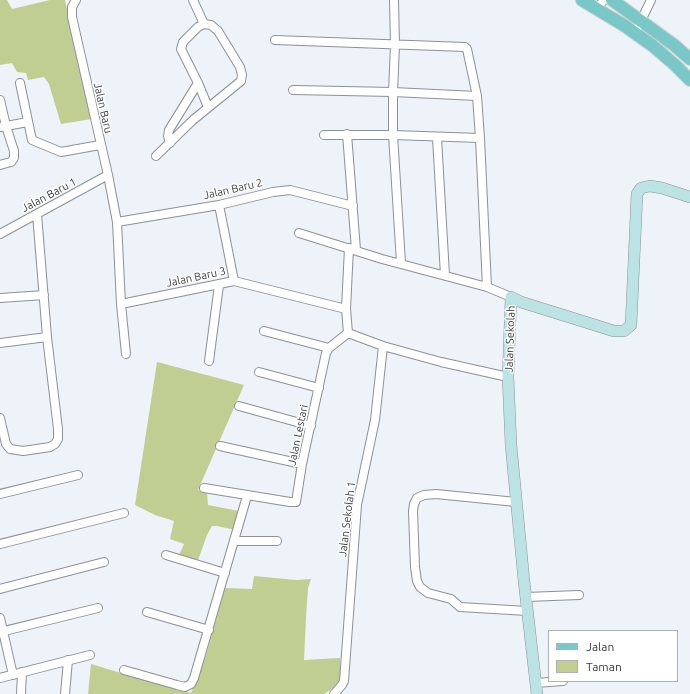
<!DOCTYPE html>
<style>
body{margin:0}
#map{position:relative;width:690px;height:694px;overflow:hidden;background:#eef2f9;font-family:Ubuntu,sans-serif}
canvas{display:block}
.legend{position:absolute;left:548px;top:630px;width:130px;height:52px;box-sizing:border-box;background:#fff;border:1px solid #b0b1b1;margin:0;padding:5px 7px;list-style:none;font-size:12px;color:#393b3d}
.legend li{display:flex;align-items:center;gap:8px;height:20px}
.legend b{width:20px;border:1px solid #b0b1b1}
</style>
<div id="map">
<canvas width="690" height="694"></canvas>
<ul class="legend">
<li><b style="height:5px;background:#79c7c7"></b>Jalan</li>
<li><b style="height:11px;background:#c0ce91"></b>Taman</li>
</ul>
</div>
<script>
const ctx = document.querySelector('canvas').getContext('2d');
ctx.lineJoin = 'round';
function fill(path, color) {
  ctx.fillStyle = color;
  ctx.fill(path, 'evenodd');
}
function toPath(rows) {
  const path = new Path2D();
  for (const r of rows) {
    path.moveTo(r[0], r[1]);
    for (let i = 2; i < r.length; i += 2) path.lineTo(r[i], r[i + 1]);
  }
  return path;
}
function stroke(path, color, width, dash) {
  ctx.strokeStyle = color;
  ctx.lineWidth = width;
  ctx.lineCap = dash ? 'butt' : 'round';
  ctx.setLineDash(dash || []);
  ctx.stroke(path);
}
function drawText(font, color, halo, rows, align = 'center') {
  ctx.font = font + ' Ubuntu,sans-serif';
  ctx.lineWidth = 3;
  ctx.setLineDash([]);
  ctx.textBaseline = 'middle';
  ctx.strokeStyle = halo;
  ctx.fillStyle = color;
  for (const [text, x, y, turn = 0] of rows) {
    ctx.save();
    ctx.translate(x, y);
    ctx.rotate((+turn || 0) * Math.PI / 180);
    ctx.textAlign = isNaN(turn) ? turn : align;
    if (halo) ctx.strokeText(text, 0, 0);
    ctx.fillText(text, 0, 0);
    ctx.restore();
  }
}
const green = toPath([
 [0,0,7,0,12,9,50,0,65,0,92,119,61,124,49,84,44,77,28,80,26,73,17,72,12,63,0,65],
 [157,362,244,385,198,490,207,493,208,505,239,511,235,530,217,526,212,526,207,535,197,563,179,555,184,544,170,539,174,521,155,515,135,505],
 [254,576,296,580,311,579,308,588,306,617,304,660,340,658,340,681,335,687,324,694,88,694,91,664,131,676,191,693,205,659,225,588,252,589]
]);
const street = toPath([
 [76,0,72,7,72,17,108,175,117,222,121,304,126,354],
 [394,0,395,45,393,92,393,135,401,263],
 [597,9,604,0],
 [635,33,651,0],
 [275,40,465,47,467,49,477,96,480,138],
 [20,83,32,140,61,152,100,145],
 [198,83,208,107],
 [293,90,393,92,477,96],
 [0,100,6,126,14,151,14,158,11,162,0,165],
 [0,127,28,122],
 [347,134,356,250],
 [324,135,393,135,480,138,487,287],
 [437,138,445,275],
 [170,143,168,136,169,130,198,83,181,49,183,42,198,27,204,24,193,0],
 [156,156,193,120,241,81,242,75,240,67,218,31,211,25,204,24],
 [219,205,234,281],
 [117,222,219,205,273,192,290,190,353,206],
 [299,233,382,259,487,287,511,297],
 [0,234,108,175],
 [349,248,346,309,348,333,383,346,441,362,508,377],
 [0,298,44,295],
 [121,304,234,281,346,309],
 [264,331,329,348],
 [0,343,47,337],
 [209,361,219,285],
 [259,372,319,388],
 [239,406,311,426],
 [0,418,6,444,10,449,23,451,50,447,55,444,58,439,58,429,47,337,37,214],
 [220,446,302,464],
 [204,488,290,502,296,502,302,464,326,353,329,348,348,333],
 [0,494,78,475],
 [516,502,436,494,424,495,417,498,414,504,413,511,415,567,417,581,420,587,428,593,451,599,460,607,527,611],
 [234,541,277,541],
 [0,544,124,513],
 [166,555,225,573],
 [0,589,104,562],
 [526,597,579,595],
 [147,612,209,630],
 [0,618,13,675],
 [0,632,98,608],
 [124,670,177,685,185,687,191,684,194,678,247,496],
 [0,678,90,655],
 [536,683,563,681],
 [21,694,22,672],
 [65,694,68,660],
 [334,694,342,685,344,681,357,505,375,420,383,346]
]);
const secondary = toPath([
 [537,694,524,581,511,445,508,377,511,297,521,302,614,331,624,331,631,325,637,194,641,188,650,186,662,188,690,197]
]);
const primary = toPath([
 [582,0,625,26,653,46,675,65,690,80],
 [612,0,674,45,690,59]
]);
const streetNames = [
 ["Jalan Baru",103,108,77],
 ["Jalan Baru 2",233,189,-13],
 ["Jalan Baru 1",49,195,-28],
 ["Jalan Baru 3",196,277,-12],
 ["Jalan Sekolah",510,339,-88],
 ["Jalan Lestari",298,435,-78],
 ["Jalan Sekolah 1",347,519,-83]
];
fill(green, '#c0ce91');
stroke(street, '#8d9096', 10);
stroke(secondary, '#8d9096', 12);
stroke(primary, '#cfd0d0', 14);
stroke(street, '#fff', 8);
stroke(secondary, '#bce3e3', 11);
stroke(primary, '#79c7c7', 12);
drawText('11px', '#393b3d', '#fff', streetNames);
</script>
